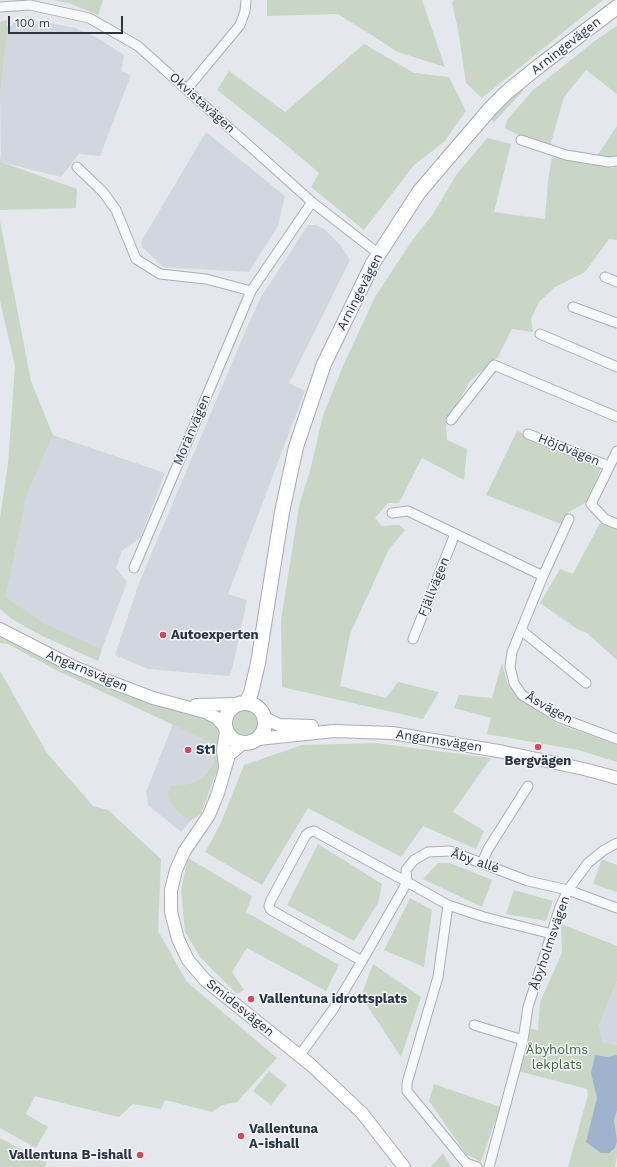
<!DOCTYPE html>
<meta charset="utf-8">
<style>
body{margin:0}
#map{position:relative;width:617px;height:1167px;overflow:hidden;background:#e4e7ec;font-family:"Work Sans",sans-serif}
canvas{display:block}
.scale{position:absolute;left:8px;top:16px;width:115px;height:18px;box-sizing:border-box;border:2px solid #2b3445;border-top:0;padding-left:5px;font-size:12px;line-height:14px;white-space:nowrap;color:#2b3445;-webkit-text-stroke:3px #f4f6f9;paint-order:stroke}
</style>
<div id="map">
<canvas width="617" height="1167"></canvas>
<div class="scale">100 m</div>
</div>
<script>
const ctx = document.querySelector('canvas').getContext('2d');
ctx.lineJoin = 'round';
function fill(path, color) {
  ctx.fillStyle = color;
  ctx.fill(path, 'evenodd');
}
function toPath(rows) {
  const path = new Path2D();
  for (const r of rows) {
    if (r.length === 3) {
      path.moveTo(r[0] + r[2], r[1]);
      path.arc(r[0], r[1], r[2], 0, 2 * Math.PI);
      continue;
    }
    path.moveTo(r[0], r[1]);
    for (let i = 2; i < r.length; i += 2) path.lineTo(r[i], r[i + 1]);
  }
  return path;
}
function stroke(path, color, width, dash) {
  ctx.strokeStyle = color;
  ctx.lineWidth = width;
  ctx.lineCap = dash ? 'butt' : 'round';
  ctx.setLineDash(dash || []);
  ctx.stroke(path);
}
function drawText(font, color, halo, rows, align = 'center') {
  ctx.font = font + ' "Work Sans",sans-serif';
  ctx.lineWidth = 3;
  ctx.setLineDash([]);
  ctx.textBaseline = 'middle';
  ctx.strokeStyle = halo;
  ctx.fillStyle = color;
  for (const [text, x, y, turn = 0] of rows) {
    ctx.save();
    ctx.translate(x, y);
    ctx.rotate((+turn || 0) * Math.PI / 180);
    ctx.textAlign = isNaN(turn) ? turn : align;
    if (halo) ctx.strokeText(text, 0, 0);
    ctx.fillText(text, 0, 0);
    ctx.restore();
  }
}
const built = toPath([
 [17,20,45,22,75,28,96,37,124,55,121,71,131,75,100,156,79,154,61,177,1,162,0,94,8,28],
 [206,132,285,196,278,226,249,272,163,267,142,247,141,242],
 [308,225,316,225,324,229,341,246,350,260,289,383,305,391,228,594,247,600,233,666,229,676,148,669,115,655,139,583,249,323,261,297],
 [53,435,165,473,140,538,122,551,116,568,127,582,102,649,46,624,6,597,27,495],
 [173,724,212,743,214,753,213,765,205,775,193,782,180,786,171,785,167,793,169,802,179,813,190,821,181,832,148,805,146,792],
 [617,981,617,1045,602,1042,599,1025]
]);
const green = toPath([
 [53,0,103,0,98,15,69,3],
 [267,0,422,0,445,67,398,52,338,14,267,16],
 [454,0,603,0,482,98,466,83,458,29,452,3],
 [6,20,8,28,0,94,0,22],
 [617,26,617,94,586,70,564,97,550,146,522,137,505,128,507,120,533,90,596,40],
 [364,44,414,73,449,77,466,111,444,142,414,165,364,230,311,187,319,173,284,143,217,90,229,71,285,112],
 [522,88,524,90,494,122,490,118],
 [617,126,617,158,597,156],
 [487,138,511,144,494,212,545,219,548,180,552,157,612,168,617,167,617,240,609,239,585,272,555,287,539,302,531,319,533,332,512,329,498,357,470,381,446,425,447,440,467,449,464,480,422,458,399,503,388,503,375,518,382,526,399,525,405,530,389,549,350,634,340,686,386,698,398,682,439,692,423,719,282,687,281,621,299,506,311,467,323,415,343,366,375,297,411,242,433,214,457,174],
 [0,155,1,162,77,189,76,208,0,210],
 [0,221,31,381,53,435,27,495,6,597,46,624,102,649,98,661,40,635,12,619,0,609,0,518,8,464,15,366,0,301],
 [517,431,570,455,602,466,588,501,569,512,561,524,486,495],
 [600,523,617,528,617,660,587,633,577,629,540,603,560,569,573,574],
 [0,633,60,667,120,693,169,708,207,716,219,728,222,737,219,765,201,814,190,821,179,813,169,802,167,793,171,785,180,786,193,782,205,775,213,765,214,753,212,743,58,671,8,644,0,643],
 [502,663,507,683,522,701,558,724,617,745,617,762,578,750,487,734,491,718,454,708,459,695,492,698],
 [0,671,47,753,93,806,108,810,161,859,158,931,187,982,277,1058,237,1102,222,1105,212,1112,165,1100,161,1109,133,1104,119,1117,35,1096,26,1114,48,1127,36,1148,0,1128],
 [244,724,15],
 [375,743,491,758,453,812,484,831,476,849,423,826,401,857,308,808,262,885,205,852,220,825,244,765,302,745],
 [318,844,382,884,378,903,354,941,287,905],
 [188,858,252,896,246,912,339,965,326,991,247,948,232,972,244,990,237,994,200,957,185,932,181,889],
 [602,859,617,865,617,892,593,884],
 [438,863,450,863,492,880,482,907,423,879],
 [514,890,553,901,546,921,506,914],
 [410,898,432,910,424,967,384,950],
 [561,924,617,946,617,981,599,1025,602,1042,617,1045,617,1156,615,1167,568,1167,588,1095,587,1089,514,1070,524,1028,538,1030,540,1002,562,953],
 [373,964,421,997,401,1057,361,996],
 [269,1071,287,1085,271,1105,253,1091],
 [434,1084,500,1107,481,1162,466,1154,429,1101],
 [0,1138,47,1163,45,1167,0,1167],
 [443,1153,451,1167,431,1167]
]);
const water = toPath([
 [595,1055,607,1057,617,1055,617,1110,614,1120,617,1141,615,1148,609,1153,601,1153,586,1142,597,1098,591,1073]
]);
const minor = toPath([
 [0,7,30,5,89,18,138,46,312,202,379,254],
 [187,89,240,25,245,11,246,0],
 [521,140,566,155,609,162,617,161],
 [77,167,103,192,116,210,136,259,160,274,206,279,251,291],
 [605,277,617,282],
 [573,307,617,323],
 [540,334,617,367],
 [451,420,494,365,617,417],
 [528,434,609,466],
 [617,451,591,504,605,519,617,524],
 [392,513,408,511,543,576,512,652,510,667,514,683,522,695,558,717,617,739],
 [134,568,251,291,312,202],
 [543,576,569,519],
 [521,630,586,683],
 [413,639,455,534],
 [482,863,488,849,528,786],
 [448,905,438,977,407,1083,407,1091,466,1163,477,1167],
 [552,934,484,917,448,905,407,882,406,870,414,860,428,852,450,851,528,881,568,890,617,908],
 [474,1025,523,1040],
 [300,1055,334,1008,362,961,401,893,407,882,314,831,310,832,306,835,271,900,269,906,271,910,362,961],
 [489,1167,523,1040,528,1007,560,907,568,890,588,863,604,850,617,843]
]);
const secondary = toPath([
 [0,629,74,667,111,682,153,698,205,712,217,718,225,727],
 [196,705,238,704],
 [265,718,279,725,312,726],
 [258,739,334,731,392,733,504,752,584,769,617,778],
 [242,744,229,755,218,793,209,815,184,852,176,870,171,890,171,912,178,939,188,960,205,980,311,1065,362,1113,404,1167],
 [225,765,223,750,226,732]
]);
const primary = toPath([
 [245,723,20],
 [246,703,251,693,258,663,282,512,296,447,324,364,373,263,419,192,490,109,507,92,539,66,617,7]
]);
const markers = [
 [163,635,4,"#d1495b"],
 [538,747,4,"#d1495b"],
 [188,750,4,"#d1495b"],
 [251,999,4,"#d1495b"],
 [241,1136,4,"#d1495b"],
 [140,1155,4,"#d1495b"]
];
const streetNames = [
 ["Arningevägen",566,46,-38],
 ["Okvistavägen",202,103,42],
 ["Arningevägen",360,292,-63],
 ["Moränvägen",192,430,-67],
 ["Höjdvägen",569,450,22],
 ["Fjällvägen",434,587,-68],
 ["Angarnsvägen",87,671,23],
 ["Åsvägen",549,708,29],
 ["Angarnsvägen",439,741,9],
 ["Åby allé",475,861,19],
 ["Åbyholmsvägen",550,943,-71],
 ["Smidesvägen",240,1008,39]
];
const poiNames = [
 ["Autoexperten",171,635],
 ["St1",196,750],
 ["Bergvägen",538,761,"center"],
 ["Vallentuna idrottsplats",259,999],
 ["Vallentuna",249,1129],
 ["A-ishall",249,1144],
 ["Vallentuna B-ishall",132,1155,"right"]
];
const parkNames = [
 ["Åbyholms",557,1050],
 ["lekplats",557,1065]
];
fill(built, '#d2d6de');
fill(green, '#c9d6c5');
fill(water, '#9fb4cc');
stroke(minor, '#a9aeb7', 11);
stroke(secondary, '#a9aeb7', 14);
stroke(primary, '#a3abb8', 16);
stroke(minor, '#f7f8fa', 9);
stroke(secondary, '#fff', 12);
stroke(primary, '#fff', 14);
for (const [x, y, r, color] of markers) {
  const dot = new Path2D();
  dot.arc(x, y, r, 0, 2 * Math.PI);
  ctx.fillStyle = color;
  ctx.fill(dot);
  stroke(dot, '#f4f6f9', 1.5);
}
drawText('13px', '#2b3445', '#f4f6f9', streetNames);
drawText('bold 13px', '#2b3445', '#f4f6f9', poiNames, 'left');
drawText('13px', '#3f6138', '#f4f6f9', parkNames);
</script>
